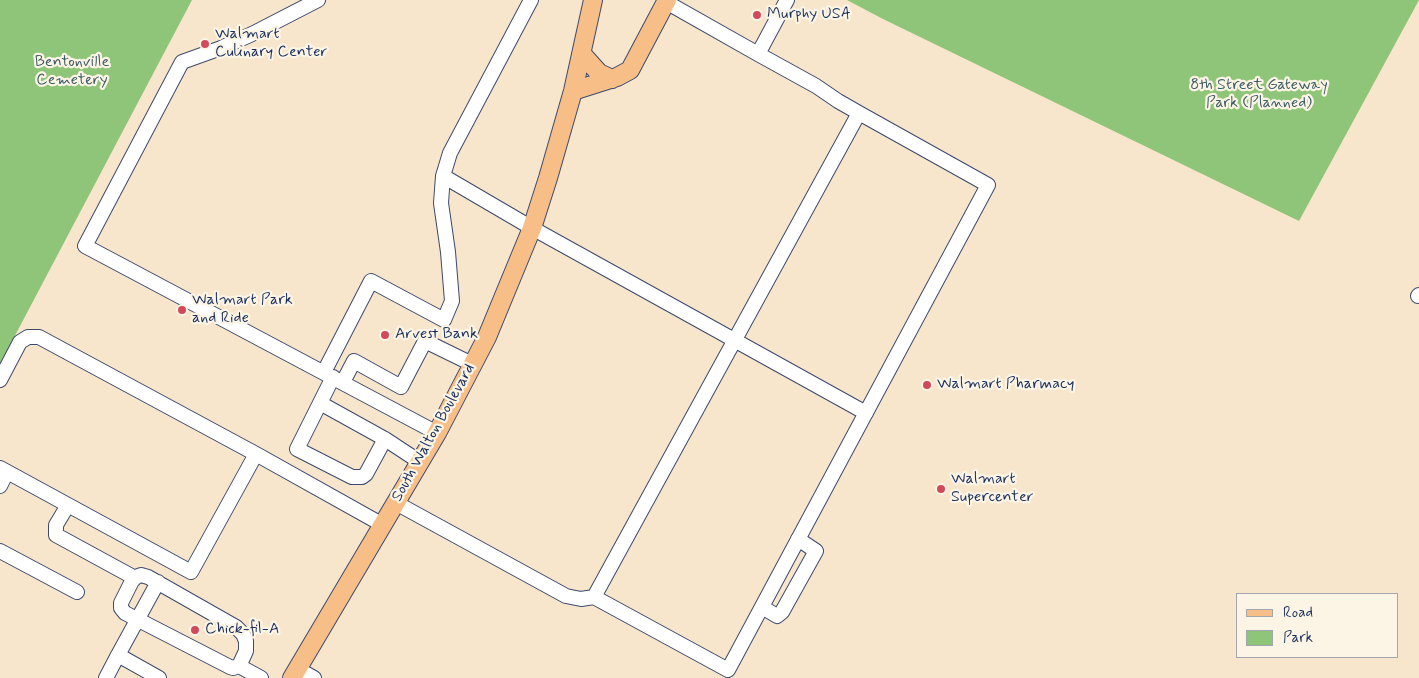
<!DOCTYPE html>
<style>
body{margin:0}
#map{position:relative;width:1419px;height:678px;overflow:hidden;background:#f7e5cc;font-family:Mynerve,sans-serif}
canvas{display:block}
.legend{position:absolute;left:1236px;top:593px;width:162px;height:65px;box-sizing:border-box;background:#fcf5e5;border:1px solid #a2a6af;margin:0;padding:6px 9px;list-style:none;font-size:15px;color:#1b2f5e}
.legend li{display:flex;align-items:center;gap:10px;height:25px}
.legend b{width:25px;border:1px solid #a2a6af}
</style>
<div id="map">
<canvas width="1419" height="678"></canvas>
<ul class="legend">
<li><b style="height:6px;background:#f7be88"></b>Road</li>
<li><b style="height:14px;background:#8fc578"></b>Park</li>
</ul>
</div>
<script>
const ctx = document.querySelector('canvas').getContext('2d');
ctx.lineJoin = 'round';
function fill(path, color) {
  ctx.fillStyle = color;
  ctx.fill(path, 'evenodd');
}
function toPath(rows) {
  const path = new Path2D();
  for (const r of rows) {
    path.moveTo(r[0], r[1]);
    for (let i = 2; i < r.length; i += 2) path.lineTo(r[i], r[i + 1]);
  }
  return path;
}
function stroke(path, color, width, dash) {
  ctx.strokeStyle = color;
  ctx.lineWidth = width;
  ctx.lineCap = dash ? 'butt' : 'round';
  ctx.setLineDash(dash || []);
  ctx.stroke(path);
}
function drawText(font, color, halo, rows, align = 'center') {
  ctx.font = font + ' Mynerve,sans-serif';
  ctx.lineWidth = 4.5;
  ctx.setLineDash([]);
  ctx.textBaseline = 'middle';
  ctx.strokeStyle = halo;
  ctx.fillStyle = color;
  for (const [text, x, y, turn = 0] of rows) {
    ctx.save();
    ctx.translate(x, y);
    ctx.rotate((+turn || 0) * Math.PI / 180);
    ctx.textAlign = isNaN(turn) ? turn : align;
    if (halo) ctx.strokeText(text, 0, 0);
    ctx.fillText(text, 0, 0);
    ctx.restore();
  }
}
const green = toPath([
 [0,0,192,0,0,364],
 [847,0,1419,0,1299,221,883,19]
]);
const minor = toPath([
 [318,0,252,34,221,48,182,62,85,246,437,433],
 [758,54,787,0],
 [443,176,532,228,866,413],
 [1418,296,1419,295],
 [324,372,371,281,444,320,452,301,448,252,441,203,443,176,450,153,531,0],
 [333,377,297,449,352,477,362,477,366,474,385,439],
 [0,380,20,342,28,337,39,337,256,454,383,525],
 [343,382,354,361,401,387,425,341,472,364],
 [320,403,385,439,420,462],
 [0,468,191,572,256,454],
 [0,486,7,472],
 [396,503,566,596,581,599,594,597,728,670,988,185,859,113,838,101,816,86,758,54,666,2],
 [68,505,56,525,56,535,135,578],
 [0,551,77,592],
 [594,597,859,113],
 [762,607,777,616,782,612,816,551,798,539],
 [118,655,158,582],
 [239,666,246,651,246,641,243,634,236,627,148,577,141,575,136,577,132,581,121,603,121,608,125,613,230,667,233,668,239,666,261,678],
 [298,669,314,678],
 [106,678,118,655,159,678]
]);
const major = toPath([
 [582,54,599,73,612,79],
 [573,91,617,77,630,70,667,0],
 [292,678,437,433,487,337,532,228,548,178,573,91,593,0]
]);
const markers = [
 [757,15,5,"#d1495b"],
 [205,44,5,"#d1495b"],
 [182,310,5,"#d1495b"],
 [385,335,5,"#d1495b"],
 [927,385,5,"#d1495b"],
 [941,489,5,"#d1495b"],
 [195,630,5,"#d1495b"]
];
const poiNames = [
 ["Murphy USA",767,15],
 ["Walmart",215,35],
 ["Culinary Center",215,53],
 ["Walmart Park",192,301],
 ["and Ride",192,319],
 ["Arvest Bank",395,335],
 ["Walmart Pharmacy",937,385],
 ["Walmart",951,480],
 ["Supercenter",951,498],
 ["Chick-fil-A",205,630]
];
const parkNames = [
 ["Bentonville",72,63],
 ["Cemetery",72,81],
 ["8th Street Gateway",1259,86],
 ["Park (Planned)",1259,104]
];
const streetNames = [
 ["South Walton Boulevard",434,433,-61]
];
fill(green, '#8fc578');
stroke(minor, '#3c4a6e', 16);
stroke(major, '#3c4a6e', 20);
stroke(minor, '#fff', 14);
stroke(major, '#f7be88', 18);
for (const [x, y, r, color] of markers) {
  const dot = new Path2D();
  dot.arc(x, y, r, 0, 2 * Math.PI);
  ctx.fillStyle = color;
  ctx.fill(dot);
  stroke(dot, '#fcf5e5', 2);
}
drawText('16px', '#1b2f5e', '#fcf5e5', poiNames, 'left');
drawText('16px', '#3e5c66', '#fcf5e5', parkNames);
drawText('16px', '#1b2f5e', '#fcf5e5', streetNames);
</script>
